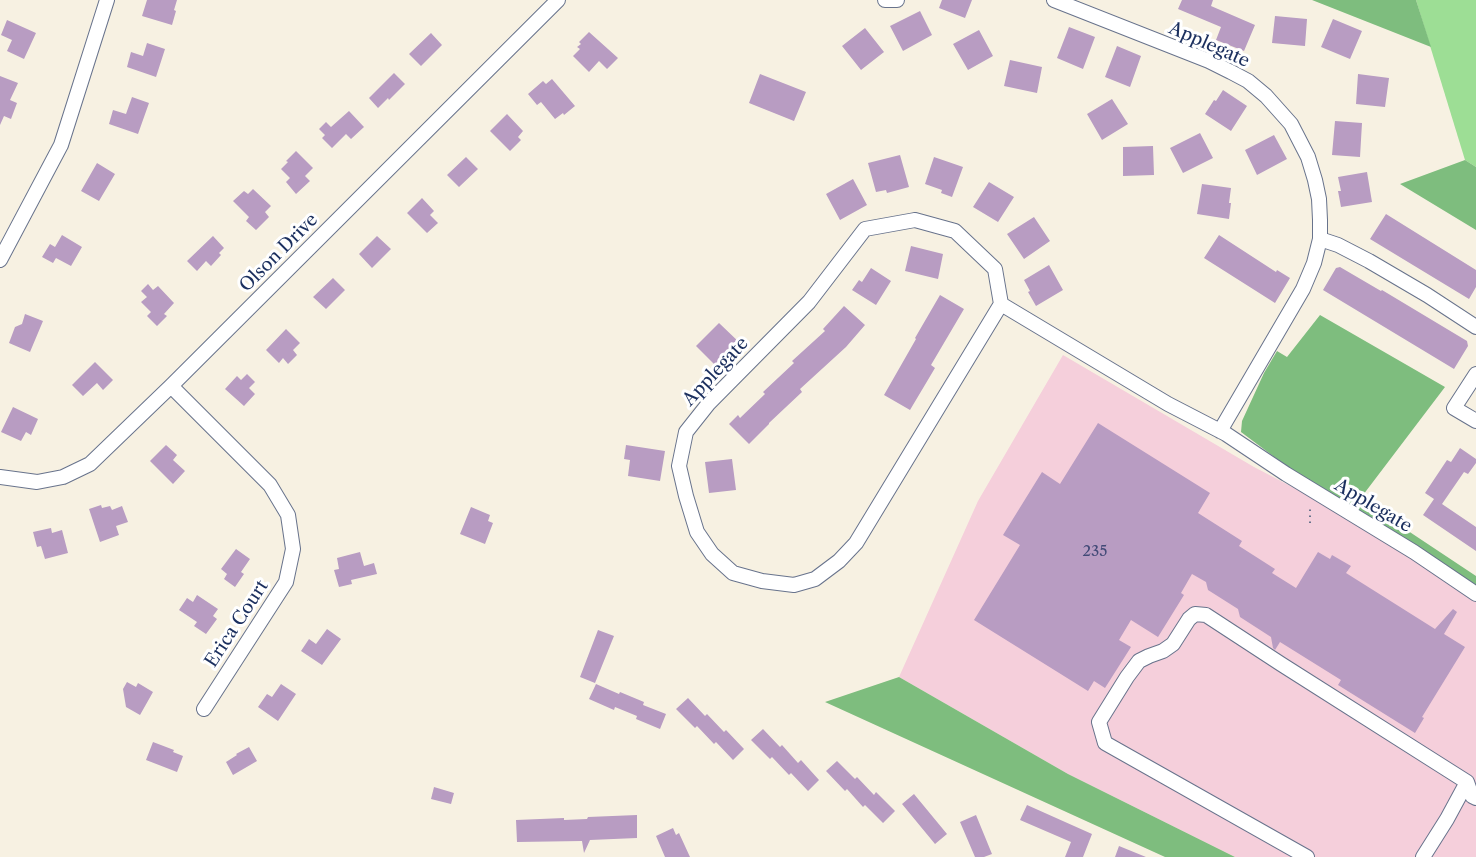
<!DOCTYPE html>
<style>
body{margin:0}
canvas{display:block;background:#f7f1e2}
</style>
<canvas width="1476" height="857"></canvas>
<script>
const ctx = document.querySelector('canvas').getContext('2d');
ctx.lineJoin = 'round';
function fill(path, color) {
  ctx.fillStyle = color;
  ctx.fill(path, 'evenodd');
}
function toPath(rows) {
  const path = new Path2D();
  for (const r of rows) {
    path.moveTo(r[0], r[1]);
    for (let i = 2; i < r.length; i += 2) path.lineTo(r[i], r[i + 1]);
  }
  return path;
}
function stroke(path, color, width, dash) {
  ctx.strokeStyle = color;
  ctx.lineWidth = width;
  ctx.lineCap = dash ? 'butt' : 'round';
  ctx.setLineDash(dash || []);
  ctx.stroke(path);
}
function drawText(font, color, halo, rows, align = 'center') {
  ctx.font = font + ' "Libre Caslon Text",serif';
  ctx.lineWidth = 6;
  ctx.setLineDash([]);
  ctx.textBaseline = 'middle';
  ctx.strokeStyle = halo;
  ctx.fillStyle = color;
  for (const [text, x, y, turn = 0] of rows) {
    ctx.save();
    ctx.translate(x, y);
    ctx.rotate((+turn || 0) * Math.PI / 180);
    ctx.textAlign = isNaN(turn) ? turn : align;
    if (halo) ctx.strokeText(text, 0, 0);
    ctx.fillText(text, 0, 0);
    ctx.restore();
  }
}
const built = toPath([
 [1063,355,1254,467,1342,513,1476,602,1476,857,1235,857,1068,774,899,677,978,501]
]);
const green = toPath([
 [1416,0,1476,0,1476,167,1465,160]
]);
const forest = toPath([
 [1312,0,1416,0,1431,47],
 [1465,160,1476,167,1476,230,1400,184],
 [1320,315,1445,387,1360,499,1476,576,1476,586,1293,471,1241,432,1242,421,1264,373,1277,351,1287,357],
 [899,677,1068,774,1235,857,1165,857,825,702]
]);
const building = toPath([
 [147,0,177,0,174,10,176,11,172,25,142,16],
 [942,0,972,0,965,18,939,8],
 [1182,0,1213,0,1211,6,1255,25,1244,51,1216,40,1221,27,1178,9],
 [920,11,932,35,903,51,890,26],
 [1275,16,1307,19,1305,46,1272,43],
 [1333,19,1362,31,1350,59,1321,47],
 [7,20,36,33,24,59,7,51,12,40,1,35],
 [1069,27,1095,37,1083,69,1057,58],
 [865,28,884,52,861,70,842,46],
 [979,30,993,56,968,70,953,44],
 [589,32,618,58,607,69,599,61,589,72,573,56,580,49,577,47,581,44,579,42],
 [431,33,442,45,421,66,409,54],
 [147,43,165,49,156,77,127,67,131,52,143,56],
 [1117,46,1141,56,1130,87,1105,77],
 [1010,60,1042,67,1037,93,1004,86],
 [394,73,405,84,389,100,388,98,378,108,369,98],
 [760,74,806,92,794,121,749,103],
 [1358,74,1389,78,1385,107,1356,104],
 [0,76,18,83,10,100,17,103,11,119,4,116,0,125],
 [552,79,575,106,564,115,563,113,555,119,541,102,537,105,528,94,543,81,546,84],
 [1223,90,1247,106,1231,131,1205,114,1214,100,1216,101],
 [132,97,149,103,138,134,109,124,113,110,126,114],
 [1112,99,1128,124,1102,140,1087,114],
 [349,111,364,127,351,139,346,134,332,148,322,138,325,135,319,129,326,122,331,127],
 [507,114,523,131,518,137,521,140,510,151,490,131],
 [1335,121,1362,123,1360,157,1332,155],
 [1200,133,1213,158,1183,173,1170,148],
 [1274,135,1287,159,1257,175,1245,150],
 [1153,146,1154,175,1123,176,1123,147],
 [296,151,313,168,305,176,310,181,296,194,286,182,290,178,281,169,288,162,286,161],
 [900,155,909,187,887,193,886,190,876,192,868,163],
 [466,157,478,169,459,187,447,175],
 [934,157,963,167,952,197,941,193,942,190,925,184],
 [97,163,115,174,99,201,81,191],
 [1367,172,1372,202,1341,207,1338,191,1341,191,1338,177],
 [853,179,867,205,840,220,826,194],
 [989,182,1014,197,998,222,973,207],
 [1202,184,1231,188,1229,203,1231,203,1229,219,1197,214],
 [253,189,271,206,265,212,269,217,256,230,246,221,249,217,233,201,244,191,248,194],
 [422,198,434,211,430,215,438,223,427,233,407,213],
 [1386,214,1476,270,1476,287,1469,299,1370,239],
 [1034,217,1050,241,1024,259,1007,234],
 [62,235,82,247,71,266,56,258,53,263,42,257,50,244,55,247],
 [1219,235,1276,272,1277,270,1290,278,1275,303,1204,258],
 [213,236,224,248,219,253,221,255,211,266,206,261,197,271,187,261],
 [377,236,391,249,372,268,359,254],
 [911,246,943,254,938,279,905,271],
 [1049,265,1063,290,1036,306,1028,292,1030,291,1024,280],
 [1340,267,1381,291,1382,290,1467,341,1468,346,1454,369,1323,290,1336,268],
 [871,268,891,281,876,305,852,290,859,280,862,282],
 [333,278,345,290,326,309,313,297],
 [148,284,153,290,158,286,174,303,164,314,167,316,157,326,147,316,151,312,141,302,147,297,141,291],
 [940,295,964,309,931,365,935,368,910,410,884,395,916,339,915,338],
 [844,306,865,325,846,347,800,389,802,392,769,423,769,424,749,444,729,424,738,415,740,418,765,394,763,392,794,363,792,361,825,331,823,329],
 [25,314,43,321,30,352,9,343,15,327,22,324],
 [719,323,741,344,727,358,726,356,716,366,696,346],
 [286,329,300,343,293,350,297,355,288,364,283,358,279,363,266,350],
 [95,362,113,380,103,390,97,383,83,396,72,385],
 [247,374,255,382,249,388,255,394,244,406,225,389,237,376,241,380],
 [13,407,38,419,31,435,26,432,21,441,1,432],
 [1098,423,1210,493,1198,513,1242,541,1239,546,1275,569,1272,573,1296,588,1318,552,1330,559,1332,555,1351,566,1346,573,1435,629,1453,609,1457,612,1444,634,1465,647,1422,717,1424,718,1415,733,1338,685,1341,680,1280,642,1275,650,1273,648,1271,637,1240,617,1238,609,1208,590,1206,582,1192,574,1181,593,1184,595,1158,637,1131,620,1119,640,1131,647,1105,688,1094,681,1088,691,974,620,1020,545,1003,535,1042,472,1060,484],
 [166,445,177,455,173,460,185,471,173,484,150,461],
 [626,445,665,451,660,481,628,476,630,460,624,459],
 [1460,448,1476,459,1476,463,1468,474,1464,472,1442,504,1476,527,1476,551,1423,515,1434,499,1425,493,1447,460,1451,462],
 [732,459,736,490,709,493,705,462],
 [101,505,102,508,110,506,112,510,122,506,128,522,116,526,119,535,100,542,89,509],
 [471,507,490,515,488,521,493,523,485,544,460,534],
 [51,528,52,533,62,530,68,553,45,559,41,546,37,547,33,532],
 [236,549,250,559,241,572,244,574,235,587,224,579,227,574,221,569],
 [360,552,364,566,374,563,377,574,351,580,352,584,339,587,334,570,339,569,337,558],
 [197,595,218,609,213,616,217,619,206,634,194,626,197,622,179,610,187,598,193,602],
 [327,629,341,639,322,665,301,651,309,639,316,644],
 [598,630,614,636,595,683,580,677],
 [127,682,136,687,138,683,153,692,140,715,126,707,123,689],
 [281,684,296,694,278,721,258,707,267,694,272,697],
 [596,684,619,694,620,692,644,702,643,705,666,714,660,729,636,719,637,716,615,707,614,710,589,699],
 [688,698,705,716,707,714,724,732,726,730,744,749,733,760,716,742,714,744,697,726,695,728,676,709],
 [763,729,780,747,782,745,798,763,801,760,819,780,808,791,791,773,789,775,772,757,770,759,751,740],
 [153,742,174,750,173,752,183,756,177,772,146,760],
 [249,747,257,761,233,775,226,762,237,755,236,754],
 [837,761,855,779,857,777,874,795,876,792,895,811,883,823,865,805,863,807,847,789,845,791,826,771],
 [434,787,454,793,451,804,431,799],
 [914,794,947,834,935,844,902,804],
 [1027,805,1092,834,1083,857,1065,857,1071,842,1020,820],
 [637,815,637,838,590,840,584,853,582,841,517,842,516,820,564,818,564,820,587,819,588,817],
 [976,815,992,854,984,857,975,857,960,822],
 [673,828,676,835,679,833,690,857,665,857,656,836],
 [1119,846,1146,857,1115,857]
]);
const path = toPath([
 [1310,523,1310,506]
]);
const minor = toPath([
 [885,0,897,0],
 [1054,0,1209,61,1231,72,1248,81,1266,96,1291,124,1308,157,1315,180,1319,199,1320,220,1320,239,1314,263,1303,289,1220,431],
 [915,220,955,231,995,269,1001,304,856,543,839,561,815,579,794,585,762,581,733,573,712,554,697,532,686,496,679,466,686,432,709,403,809,302,865,229,915,220],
 [1320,239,1338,245,1369,261,1427,295,1476,327],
 [0,260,61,145,107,0],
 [1001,304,1168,404,1226,434,1286,474,1414,552,1476,594],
 [1476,374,1454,408,1476,421],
 [171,386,270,485,288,515,293,549,286,582,204,709],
 [0,477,37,482,63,477,90,464,171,386,558,0],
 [1307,857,1105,743,1099,722,1127,677,1139,661,1149,656,1163,651,1173,644,1189,619,1195,614,1206,615,1281,664,1437,763,1467,782,1472,796,1476,798],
 [1423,857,1447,819,1467,782]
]);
const numberNames = [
 ["235",1095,552]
];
const streetNames = [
 ["Applegate",1209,45,24],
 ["Olson Drive",279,253,-45],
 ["Applegate",716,372,-47],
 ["Applegate",1373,506,31],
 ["Erica Court",237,624,-57]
];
fill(built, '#f5cfdb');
fill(green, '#9dde95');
fill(forest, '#7ebd7e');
fill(building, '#b89cc2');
stroke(minor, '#68738c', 16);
stroke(path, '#68738c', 2, [1.5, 4.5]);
stroke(minor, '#fff', 14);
drawText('15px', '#424a77', null, numberNames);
drawText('18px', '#1b2f5e', '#fff', streetNames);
</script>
